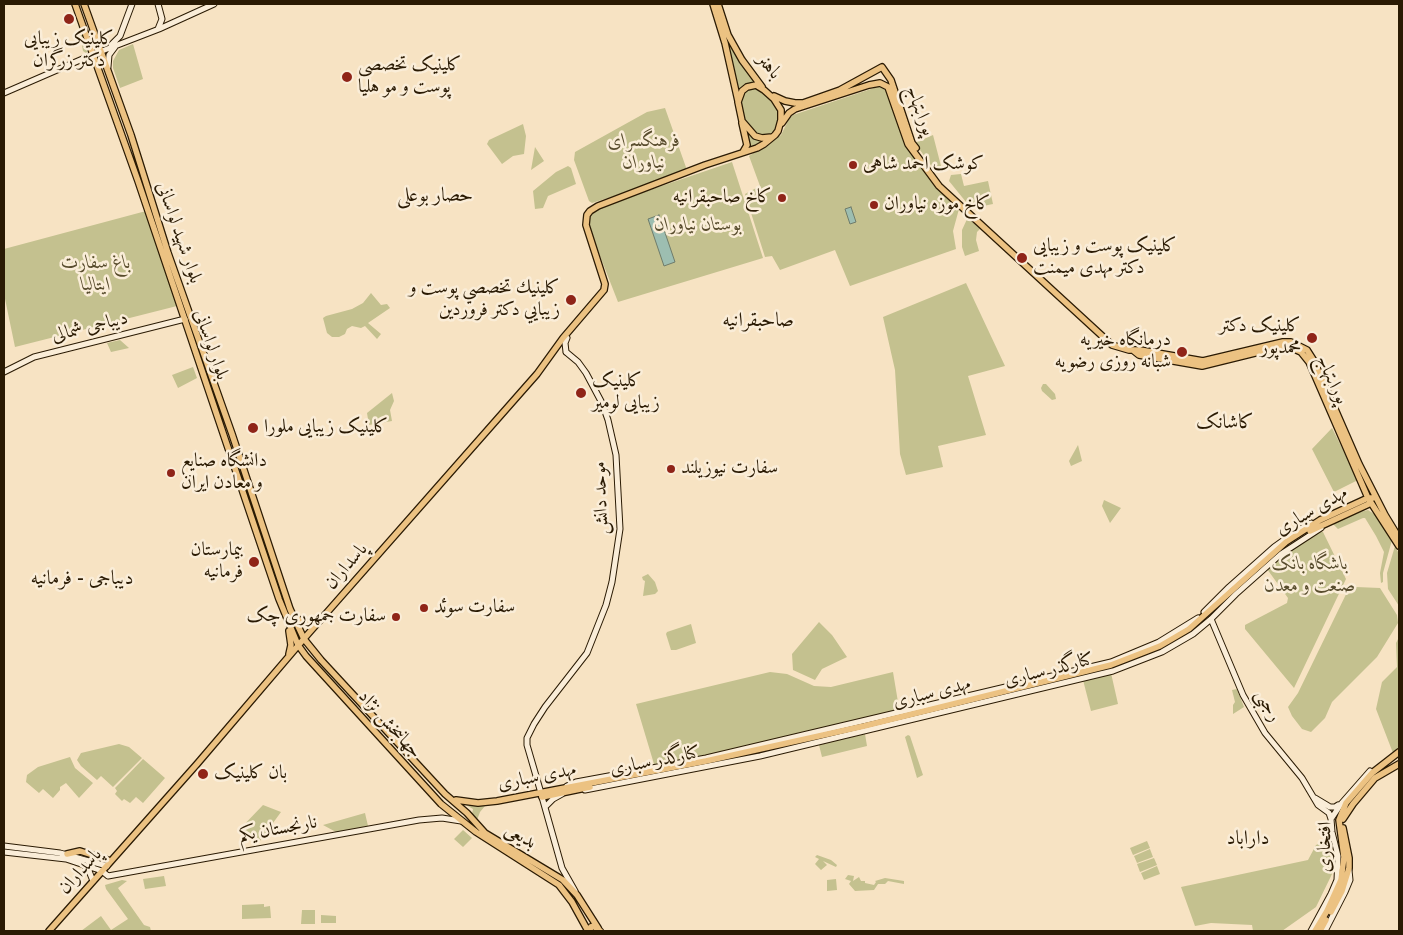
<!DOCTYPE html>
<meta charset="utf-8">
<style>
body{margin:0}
#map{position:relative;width:1403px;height:935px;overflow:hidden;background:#f7e3c3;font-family:"IM FELL Double Pica",serif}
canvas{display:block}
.frame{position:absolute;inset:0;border:5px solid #2a1a03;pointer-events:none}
</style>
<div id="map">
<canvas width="1403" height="935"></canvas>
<div class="frame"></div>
</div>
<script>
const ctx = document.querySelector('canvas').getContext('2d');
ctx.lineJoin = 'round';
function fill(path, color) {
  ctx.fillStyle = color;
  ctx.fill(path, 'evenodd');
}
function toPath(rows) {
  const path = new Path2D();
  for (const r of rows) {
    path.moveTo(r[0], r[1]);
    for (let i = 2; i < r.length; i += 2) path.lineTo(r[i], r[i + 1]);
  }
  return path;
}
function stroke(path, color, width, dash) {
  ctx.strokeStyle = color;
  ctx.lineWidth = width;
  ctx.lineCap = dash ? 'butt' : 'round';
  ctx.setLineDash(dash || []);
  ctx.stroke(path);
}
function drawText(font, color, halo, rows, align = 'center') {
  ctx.font = font + ' "IM FELL Double Pica",Amiri,serif';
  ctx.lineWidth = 5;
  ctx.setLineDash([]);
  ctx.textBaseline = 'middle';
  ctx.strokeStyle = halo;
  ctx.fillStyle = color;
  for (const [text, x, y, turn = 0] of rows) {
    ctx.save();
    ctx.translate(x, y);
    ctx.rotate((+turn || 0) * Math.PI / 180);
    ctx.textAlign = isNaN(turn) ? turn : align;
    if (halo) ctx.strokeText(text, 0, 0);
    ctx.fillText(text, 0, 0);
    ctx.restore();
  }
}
const green = toPath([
 [77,17,89,50,86,53,83,51],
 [722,26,758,84,753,84,738,97],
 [133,44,143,79,120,88,113,68,113,61,119,50],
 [880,86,887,90,906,145,937,187,959,209,953,231,956,249,850,286,835,250,780,270,772,256,765,257,745,194,760,186,749,156,781,135,789,119,793,115],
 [752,87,762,90,776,104,780,116,778,128,772,135,758,136,744,120,740,102,743,94],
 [665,108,688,173,592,203,589,201,574,160,575,152,647,112],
 [523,124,526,136,524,154,513,156,502,164,487,144,489,140],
 [745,127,766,141,747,150],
 [933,135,941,166,935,171,915,143],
 [535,147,544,161,531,170],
 [732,162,763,258,618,302,591,233,588,223,592,213,600,207],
 [568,166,571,168,576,184,548,196,543,208,535,209,533,191,556,172],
 [961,174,964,186,988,181,993,204,973,208,966,202,949,181,951,175],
 [146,211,177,306,15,347,4,294,4,249],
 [968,217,981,228,977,232,976,240,979,251,965,256,962,247,962,230],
 [966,283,1005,366,968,376,986,435,938,446,943,467,906,475,900,454,895,370,883,317],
 [371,293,381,305,387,304,390,308,368,323,381,334,377,339,365,326,361,328,352,326,347,329,345,334,339,337,332,337,327,333,323,318,326,316,352,309,363,303],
 [120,340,129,348,111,352,107,343],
 [193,367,197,378,178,388,172,375],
 [1043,384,1046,384,1055,394,1056,399,1052,400,1042,391,1041,388],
 [392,393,394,401,390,410,392,421,369,425,367,413],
 [1332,428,1358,480,1334,492,1312,449],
 [1078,445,1082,461,1071,466,1069,461],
 [1104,500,1121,508,1110,523,1102,506],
 [1368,510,1377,516,1392,540,1383,573,1383,582,1381,583,1380,573,1384,552,1376,536,1365,518,1363,518,1338,529,1333,524,1360,512],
 [1321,532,1323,532,1346,579,1294,688,1245,629,1245,625,1287,603,1288,598,1267,569,1290,550],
 [1395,546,1399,554,1399,606,1388,589,1387,573],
 [648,574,655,582,658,591,655,594,643,596,645,581,643,580,642,577],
 [1351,584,1356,587,1380,588,1397,615,1398,623,1377,657,1332,702,1325,718,1311,732,1302,729,1292,716,1288,707,1298,693],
 [819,622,832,635,847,657,822,669,815,680,793,670,792,654],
 [691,624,696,643,676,650,671,650,666,634,667,632],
 [1399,637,1399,748,1393,753,1376,709,1382,682,1397,667,1396,643],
 [770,672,787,674,814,686,831,687,893,672,899,708,898,710,730,751,654,764,636,704],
 [1111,673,1118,704,1091,711,1083,680],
 [1237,689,1244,707,1233,714,1233,705,1235,702,1232,690],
 [865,734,867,746,822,757,819,745],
 [908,735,910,736,923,775,917,778,905,737],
 [119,744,129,747,142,758,113,787,101,776,97,780,81,766,77,760,81,753],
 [70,757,75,768,93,783,79,798,66,783,60,787,60,790,53,798,43,789,39,793,26,782,27,775,38,767],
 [143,759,165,778,143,803,136,797,130,803,124,799,122,801,115,794,117,791,115,788],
 [263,805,281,812,257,845,239,830],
 [466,805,485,806,480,812,477,820,472,814,473,809],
 [365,813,368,826,336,832,323,825],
 [463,830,472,838,463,847,454,839],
 [1327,840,1332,856,1332,874,1316,907,1282,931,1253,931,1252,925,1211,923,1195,926,1181,887,1308,860,1316,845],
 [1147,841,1150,848,1133,855,1130,848],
 [1150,849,1153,857,1137,863,1134,856],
 [817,855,831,860,837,865,836,867,823,861,827,865,821,870,815,864,819,859,815,857],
 [1154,858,1157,865,1140,872,1137,864],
 [1157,866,1160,874,1144,880,1141,873],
 [848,875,854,876,853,881,859,877,861,881,865,881,865,883,874,885,876,882,875,881,885,878,904,881,904,884,888,881,885,884,878,884,874,890,855,891,849,884,851,881,845,879],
 [164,876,166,886,145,889,143,879],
 [836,879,837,890,827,891,827,880],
 [122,880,127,881,118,888,144,925,150,927,151,931,81,931,101,916,111,930,128,919,106,889,105,885],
 [264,904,264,907,270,906,271,918,242,919,242,905],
 [302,910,315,910,315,924,301,924],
 [321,915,336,916,336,923,321,923]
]);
const water = toPath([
 [851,207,856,222,850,224,845,209,851,207],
 [659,215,675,262,664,266,648,219,659,215]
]);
const secondary = toPath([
 [158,29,162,19,158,4],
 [111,45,120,36,132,4],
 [102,51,159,29,214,4],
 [108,67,109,55,115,47],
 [4,93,94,54],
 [566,352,565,343,567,338],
 [4,372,34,357,185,319],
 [1204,612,1229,587,1274,547,1295,532,1311,523],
 [1211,619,1243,695,1265,733,1302,778,1318,805,1329,813,1331,819],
 [567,786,576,782,706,758,1111,662,1159,642,1198,618],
 [585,790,760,756,1113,671,1162,652,1193,634,1211,619,1236,594,1281,554,1321,528],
 [541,793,527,745,527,738,534,724,545,707,587,653,606,605,612,582,620,529,616,455,608,420,602,403,586,373,578,362,566,352],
 [542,797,562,868,575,891],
 [1315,798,1330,807,1335,807,1338,805],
 [545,807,553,799,562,794],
 [4,846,60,853,107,866],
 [4,852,66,859,102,871,108,876,419,820,442,818,461,821],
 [85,866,89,871,93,881],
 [1311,931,1331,894,1337,880,1338,856,1332,832,1331,819,1341,804,1370,771],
 [1325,931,1345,892,1350,880,1349,870]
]);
const primary = toPath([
 [75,4,138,181,279,599,298,645,306,656,441,804,476,832,559,885,572,902,588,931],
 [84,4,131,135,168,253,232,434,290,609,304,639,321,660,445,794,467,813,485,833,563,880,577,895,598,928],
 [713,4,725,43,738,101],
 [718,4,728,35,742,60,762,87],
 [774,96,785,101,795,103,803,103,840,90,882,67,891,80,912,143,916,148],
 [742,123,747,145,743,152],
 [782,123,789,113,795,109,869,85,880,83,888,87,908,144,939,186,1112,345,1129,350,1140,350,1203,361,1283,342,1291,342,1307,350,1314,361,1359,464,1385,515,1399,538],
 [1134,351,1139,355,1202,366,1275,348,1292,348,1301,352,1309,362,1368,498,1399,546],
 [1310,531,1371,503],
 [295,616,299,620,309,623,321,619],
 [289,631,291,645,289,654],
 [541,793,542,797,590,787],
 [456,800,478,803,497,801,706,761,864,726,1111,665,1160,646,1189,629,1286,542,1320,520,1368,498,1373,498],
 [1343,819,1353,804,1375,778,1399,764],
 [67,854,80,851,111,861],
 [1331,912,1342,891,1349,868,1349,858,1343,828],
 [49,931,197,764,308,634,537,374,563,338,604,290,605,284,586,225,587,215,590,211,598,206,705,165,757,148,764,144,775,135,778,131,781,120,781,110,774,99,764,90,756,85,747,87,742,91,738,102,742,121,755,136,762,138,772,137],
 [1315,931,1327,911,1341,880,1344,857,1339,820,1346,803,1372,773,1399,752],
 [1320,931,1326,920]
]);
const highway = toPath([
 [589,931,591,927,594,926,600,931]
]);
const markers = [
 [69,19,6,"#8f2418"],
 [347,77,6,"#8f2418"],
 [853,165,5,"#8f2418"],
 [782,198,5,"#8f2418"],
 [874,205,5,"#8f2418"],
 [1022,258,6,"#8f2418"],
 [571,300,6,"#8f2418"],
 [1312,338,6,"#8f2418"],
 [1182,352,6,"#8f2418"],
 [581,393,6,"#8f2418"],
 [253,428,6,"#8f2418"],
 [671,469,5,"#8f2418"],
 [171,473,5,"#8f2418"],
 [254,562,6,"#8f2418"],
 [424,608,5,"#8f2418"],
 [396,617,5,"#8f2418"],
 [203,774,6,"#8f2418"]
];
const poiNames = [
 ["کلینیک زیبایی",69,40,"center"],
 ["دکتر زرگران",69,62,"center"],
 ["کلینیک تخصصی",358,66],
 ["پوست و مو هلیا",358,88],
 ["کوشک احمد شاهی",863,165],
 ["کاخ صاحبقرانیه",772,198,"right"],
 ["کاخ موزه نیاوران",884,205],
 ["کلینیک پوست و زیبایی",1033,247],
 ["دکتر مهدی میمنت",1033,269],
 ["كلينيك تخصصي پوست و",560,289,"right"],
 ["زيبايي دكتر فروردين",560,311,"right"],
 ["کلینیک دکتر",1301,327,"right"],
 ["محمدپور",1301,349,"right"],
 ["درمانگاه خیریه",1171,341,"right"],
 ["شبانه روزی رضویه",1171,363,"right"],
 ["کلینیک",592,382],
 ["زیبایی لومیر",592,404],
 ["کلینیک زیبایی ملورا",264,428],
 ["دانشگاه صنایع",181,462],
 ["و معادن ایران",181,484],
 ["سفارت نیوزیلند",681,469],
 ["بیمارستان",243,551,"right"],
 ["فرمانیه",243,573,"right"],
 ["سفارت سوئد",434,608],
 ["سفارت جمهوری چک",386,617,"right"],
 ["بان کلینیک",214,774]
];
const streetNames = [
 ["باهنر",768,67,50],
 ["پورابتهاج",919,111,69],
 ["بلوار شهید لواسانی",178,233,71],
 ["دیباجی شمالی",90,328,-14],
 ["بلوار لواسانی",210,345,71],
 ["پورابتهاج",1331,380,65],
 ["موحد دانش",602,498,-92],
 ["مهدی سباری",1312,512,-30],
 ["پاسداران",347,567,-49],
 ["کنارگذر سباری",1049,671,-14],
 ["مهدی سباری",932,694,-14],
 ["رجبی",1267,706,61],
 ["جهانبخش نژاد",389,725,48],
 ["کنارگذر سباری",655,762,-11],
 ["مهدی سباری",537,778,-11],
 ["نارنجستان یکم",278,830,-10],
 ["بدیعی",520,837,30],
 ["افتخاری",1326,847,-89],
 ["پاسداران",81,872,-48]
];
const parkNames = [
 ["فرهنگسرای",644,142],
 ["نیاوران",644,164],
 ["بوستان نیاوران",698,226],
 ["باغ سفارت",96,264],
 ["ایتالیا",96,286],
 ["باشگاه بانک",1310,565],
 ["صنعت و معدن",1310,587]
];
const neighbourhoodNames = [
 ["حصار بوعلی",435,197],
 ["صاحبقرانیه",758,322],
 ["کاشانک",1225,424],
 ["دیباجی - فرمانیه",82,580],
 ["داراباد",1248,840]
];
fill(green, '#c4c18f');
fill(water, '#9dbeb1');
stroke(water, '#6f7c6b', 1);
stroke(secondary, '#2a1a03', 7);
stroke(primary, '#2a1a03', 8);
stroke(highway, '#2a1a03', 8);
stroke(secondary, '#faedd8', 5);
stroke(primary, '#ecc282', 5.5);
stroke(highway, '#ecc282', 6);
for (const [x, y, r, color] of markers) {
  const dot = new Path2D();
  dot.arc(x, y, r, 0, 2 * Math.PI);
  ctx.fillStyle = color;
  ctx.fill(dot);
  stroke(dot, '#faedd8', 2);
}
drawText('19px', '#2a1a03', '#faedd8', poiNames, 'left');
drawText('19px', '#2a1a03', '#faedd8', streetNames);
drawText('italic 19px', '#584c2d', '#faedd8', parkNames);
drawText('20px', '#2a1a03', '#faedd8', neighbourhoodNames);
</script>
